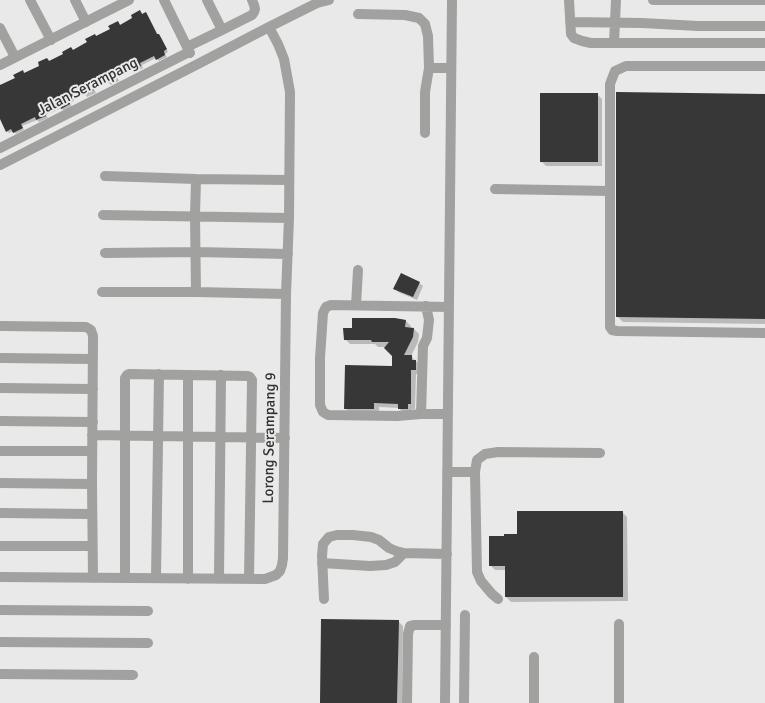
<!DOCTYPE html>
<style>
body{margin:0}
canvas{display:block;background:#e9e9ea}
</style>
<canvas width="765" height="703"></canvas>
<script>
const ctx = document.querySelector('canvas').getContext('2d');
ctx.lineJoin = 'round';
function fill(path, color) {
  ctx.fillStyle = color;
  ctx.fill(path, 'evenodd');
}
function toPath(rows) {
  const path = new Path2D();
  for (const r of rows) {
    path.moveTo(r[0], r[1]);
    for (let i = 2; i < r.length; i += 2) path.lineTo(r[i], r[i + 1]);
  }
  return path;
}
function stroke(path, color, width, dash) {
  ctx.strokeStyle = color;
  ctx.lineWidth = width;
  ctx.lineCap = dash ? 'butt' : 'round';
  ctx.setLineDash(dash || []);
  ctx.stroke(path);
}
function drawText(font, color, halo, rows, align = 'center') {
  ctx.font = font + ' Signika,sans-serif';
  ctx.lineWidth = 4;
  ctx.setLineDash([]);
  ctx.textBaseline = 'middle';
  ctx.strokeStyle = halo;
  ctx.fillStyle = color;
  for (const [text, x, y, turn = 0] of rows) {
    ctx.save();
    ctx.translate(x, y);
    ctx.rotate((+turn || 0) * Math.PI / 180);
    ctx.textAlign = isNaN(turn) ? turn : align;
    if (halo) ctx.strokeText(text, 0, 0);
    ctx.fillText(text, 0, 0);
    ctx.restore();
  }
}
const shadow = toPath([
 [140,11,143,15,148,16,158,35,159,35,161,37,168,52,165,54,167,57,159,61,156,58,142,65,143,68,135,72,132,70,121,75,117,77,119,81,111,85,108,82,94,89,96,93,87,97,85,94,73,100,74,101,70,103,72,107,64,111,61,108,46,115,48,118,39,122,37,120,22,126,24,130,16,134,13,131,9,133,7,131,0,118,0,84,2,86,16,79,23,71,25,74,41,66,47,59,50,61,73,50,96,37,111,30,118,22,120,25,134,19],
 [597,94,602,99,602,166,546,166,541,161],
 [765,95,765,324,623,322,618,317],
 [419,283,423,286,417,300,398,292,395,288],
 [406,321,411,326,410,329,414,329,419,334,418,342,411,356,421,366,420,374,416,374,415,409,412,409,412,413,404,414,399,408,379,407,379,414,350,413,345,408,393,367,393,356,386,347,378,347,375,344,350,344,345,339,353,329],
 [622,512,627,517,628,601,511,602,506,597,506,570,495,570,490,565,505,537,518,535],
 [398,621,403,626,402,703,321,703]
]);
const building = toPath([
 [140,10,142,14,146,12,157,34,159,34,167,49,164,51,165,55,156,60,154,56,140,63,141,66,132,71,130,67,116,75,117,78,108,83,106,80,92,87,94,90,84,95,83,92,72,97,72,99,69,100,70,104,61,109,59,105,45,113,46,116,36,120,35,117,21,124,23,128,13,133,11,129,6,132,0,119,0,85,15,78,13,75,23,70,24,73,39,66,38,62,47,58,49,61,63,54,62,52,71,47,73,50,87,42,85,39,95,34,96,36,110,29,108,26,118,21,120,25,132,18,131,15],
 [616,92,765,94,765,319,616,317],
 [540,93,598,93,598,162,540,162],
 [401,273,420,282,413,297,393,289],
 [352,318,395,318,406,320,405,327,414,328,413,337,404,355,412,355,412,360,416,360,416,370,411,370,411,404,408,404,408,409,398,409,398,404,374,403,374,409,344,409,345,365,392,366,392,356,384,348,389,342,372,342,371,340,344,340,343,328,352,328],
 [517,511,623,511,623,597,505,597,505,566,489,566,489,536,504,536,504,534,517,534],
 [321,619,399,620,397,703,320,703]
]);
const minor = toPath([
 [30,0,51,40],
 [75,0,86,22],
 [164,0,190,53],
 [207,0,222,30],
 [569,0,571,34,574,38,582,41,591,43,765,43],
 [653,0,765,0],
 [358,14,405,15,419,18,425,24,428,36,429,68,451,68],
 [570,22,642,23,698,26,765,26],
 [0,28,15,57],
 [614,43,616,0],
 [187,47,222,30,252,15,254,12,255,9,254,5,252,0],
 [0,65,129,0],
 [765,66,626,66,615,71,610,84,610,327,612,330,617,331,765,333],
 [425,133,425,92,429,68],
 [0,148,189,52],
 [0,165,196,65,269,27,317,3,329,0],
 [105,176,196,179,289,180],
 [495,189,610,191],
 [103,215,289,218],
 [105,253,196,252,288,254],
 [102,292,196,292,286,294],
 [196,292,195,216,196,179],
 [356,305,358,270],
 [0,326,86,327,91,330,93,336,92,484,93,578],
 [0,358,93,359],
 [188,375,188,579],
 [0,388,93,389],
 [421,414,423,346,427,338,429,320,426,306],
 [448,414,421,414,397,416,328,415,323,412,320,405,320,358,323,313,326,307,331,305,449,307],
 [0,421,93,422],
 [92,435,285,438],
 [0,451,92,451],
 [447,472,475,472,477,572,481,581,492,594,498,599],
 [475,472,477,460,485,454,498,452,600,453],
 [0,483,92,484],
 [0,513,92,514],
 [0,546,92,546],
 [322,563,370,566,386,565,395,562,404,553],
 [0,577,265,579,276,575,280,571,282,565,283,558,286,294,289,218,290,92,284,59,278,44,269,27],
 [125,578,125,378,127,375,129,374,248,376,250,377,252,380,249,579],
 [156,578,159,374],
 [219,579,221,375],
 [324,599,322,556,323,544,329,537,337,535,353,535,371,537,379,540,389,548,396,551,404,553,447,554],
 [0,610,148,611],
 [619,624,619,703],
 [0,642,148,643],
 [534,657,534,703],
 [0,674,133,675],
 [407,703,408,634,410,626,415,625,446,625],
 [445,703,452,0],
 [464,703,465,615]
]);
const streetNames = [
 ["Jalan Serampang",88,87,-27],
 ["Lorong Serampang 9",270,438,-89]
];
fill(shadow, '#0003');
fill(building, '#373738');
stroke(minor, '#a1a1a0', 10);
drawText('15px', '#313132', '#e9e9ea', streetNames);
</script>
